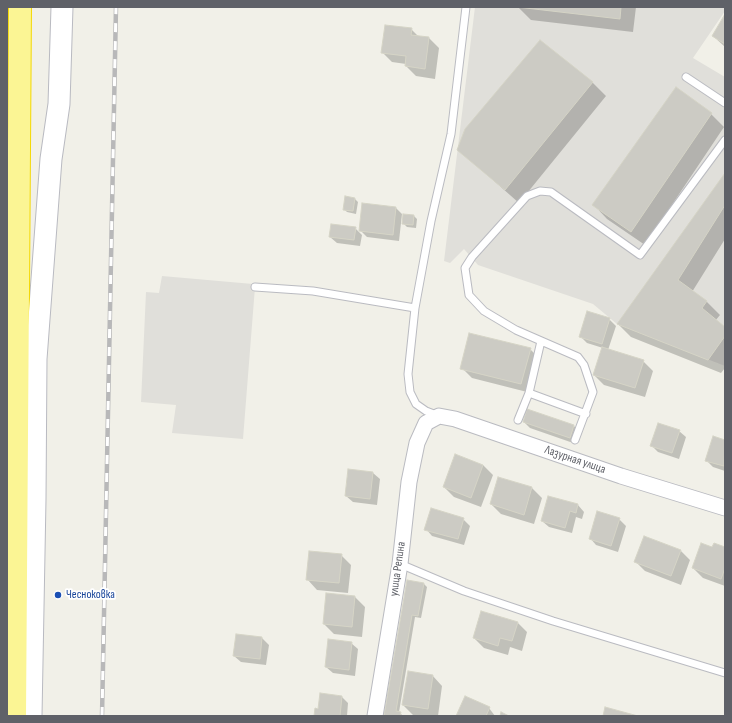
<!DOCTYPE html>
<meta charset="utf-8">
<style>
body{margin:0}
#map{position:relative;width:732px;height:723px;overflow:hidden;background:#f1f0e8;font-family:"Sofia Sans Condensed",sans-serif}
canvas{display:block}
.frame{position:absolute;inset:0;border:8px solid #5f6168;pointer-events:none}
</style>
<div id="map">
<canvas width="732" height="723"></canvas>
<div class="frame"></div>
</div>
<script>
const ctx = document.querySelector('canvas').getContext('2d');
ctx.lineJoin = 'round';
function fill(path, color) {
  ctx.fillStyle = color;
  ctx.fill(path, 'evenodd');
}
function toPath(rows) {
  const path = new Path2D();
  for (const r of rows) {
    path.moveTo(r[0], r[1]);
    for (let i = 2; i < r.length; i += 2) path.lineTo(r[i], r[i + 1]);
  }
  return path;
}
function stroke(path, color, width, dash) {
  ctx.strokeStyle = color;
  ctx.lineWidth = width;
  ctx.lineCap = dash ? 'butt' : 'round';
  ctx.setLineDash(dash || []);
  ctx.stroke(path);
}
function drawText(font, color, halo, rows, align = 'center') {
  ctx.font = font + ' "Sofia Sans Condensed",sans-serif';
  ctx.lineWidth = 3.5;
  ctx.setLineDash([]);
  ctx.textBaseline = 'middle';
  ctx.strokeStyle = halo;
  ctx.fillStyle = color;
  for (const [text, x, y, turn = 0] of rows) {
    ctx.save();
    ctx.translate(x, y);
    ctx.rotate((+turn || 0) * Math.PI / 180);
    ctx.textAlign = isNaN(turn) ? turn : align;
    if (halo) ctx.strokeText(text, 0, 0);
    ctx.fillText(text, 0, 0);
    ctx.restore();
  }
}
const industrial = toPath([
 [475,7,725,7,725,11,693,58,725,77,725,366,617,324,593,304,478,265,464,249,450,263,444,261],
 [162,276,253,284,255,287,243,439,172,433,176,405,141,402,146,292,159,293]
]);
const shadow = toPath([
 [518,7,636,7,633,32,531,20],
 [725,16,725,47,713,36],
 [411,29,419,37,429,38,439,48,435,79,416,76,406,66,406,64,392,62,382,52],
 [592,82,606,96,519,203,459,150],
 [711,114,724,127,645,245,607,219,594,205],
 [725,175,725,239,692,292,707,302,720,315,715,321,725,329,725,368,721,373,631,337,618,324],
 [346,197,355,199,358,202,356,214,347,212,344,209],
 [396,208,402,214,399,241,367,237,360,230],
 [404,215,414,216,417,219,416,228,407,227,404,224],
 [355,228,362,235,360,246,337,243,330,237],
 [609,319,616,326,608,350,643,361,653,371,645,397,604,385,594,375,603,348,587,343,580,336],
 [530,349,540,359,531,393,472,378,462,368],
 [528,411,574,426,580,433,576,444,530,428,524,422],
 [679,431,686,437,679,459,658,452,652,446],
 [713,438,725,441,725,471,713,467,706,460],
 [483,465,493,475,481,507,454,497,444,487],
 [349,470,373,473,380,479,377,505,353,502,346,496],
 [532,488,542,498,534,524,501,514,491,504],
 [578,505,584,512,582,519,576,517,572,533,549,527,542,521],
 [463,519,470,526,464,545,432,536,426,529],
 [619,519,626,526,618,552,596,545,590,538],
 [713,548,725,548,725,586,703,578,693,568],
 [680,550,690,560,681,585,645,571,635,561],
 [341,555,351,565,348,593,317,590,307,579],
 [408,581,424,584,427,587,421,618,415,617,399,712,403,716,385,716],
 [327,594,355,597,365,607,362,637,334,634,324,624],
 [517,622,527,632,522,651,510,647,508,655,484,648,474,638],
 [237,635,262,638,269,645,266,665,241,662,234,656],
 [351,643,358,649,355,676,333,673,326,667],
 [432,675,442,686,438,716,413,715,403,705],
 [342,697,348,703,347,716,315,716,319,710],
 [489,708,495,716,457,716]
]);
const building = toPath([
 [517,7,621,7,620,19,517,7],
 [725,14,725,44,712,36,725,14],
 [385,25,412,28,411,35,429,37,425,69,405,66,406,56,381,53,385,25],
 [540,40,593,82,505,190,457,150,465,129,540,40],
 [676,87,712,113,631,232,592,205,676,87],
 [725,173,725,205,678,280,707,301,702,308,725,327,725,336,708,360,617,324,725,173],
 [345,196,355,198,353,211,343,210,345,196],
 [362,203,396,207,393,235,359,231,362,203],
 [403,214,414,215,413,225,402,224,403,214],
 [331,224,356,227,354,240,329,237,331,224],
 [587,311,610,318,602,344,579,337,587,311],
 [469,333,531,348,521,384,460,369,469,333],
 [602,347,644,360,635,388,593,375,602,347],
 [527,409,574,425,570,438,523,422,527,409],
 [658,423,680,430,672,453,650,446,658,423],
 [713,436,725,440,724,466,705,461,713,436],
 [455,454,483,465,471,498,443,487,455,454],
 [348,469,373,472,370,499,345,496,348,469],
 [498,477,532,487,524,515,490,504,498,477],
 [548,496,578,504,576,513,570,511,565,528,541,521,548,496],
 [431,508,464,518,458,539,424,530,431,508],
 [597,511,620,518,611,546,589,539,597,511],
 [644,536,681,550,671,576,634,562,644,536],
 [701,543,712,547,714,543,725,547,725,568,721,579,692,568,701,543],
 [309,551,342,554,339,583,306,580,309,551],
 [407,580,424,583,418,616,412,615,396,711,401,712,400,716,384,716,407,580],
 [326,593,355,596,352,627,323,624,326,593],
 [481,611,518,622,512,641,500,638,498,646,473,638,481,611],
 [236,634,262,637,260,659,233,656,236,634],
 [328,639,352,642,349,670,325,667,328,639],
 [408,671,433,675,428,709,402,705,408,671],
 [320,693,342,696,340,716,314,716,315,708,318,709,320,693],
 [465,696,490,707,486,716,456,716,465,696],
 [605,707,638,716,603,716,605,707],
 [501,712,509,716,500,716,501,712]
]);
const lane = toPath([
 [686,77,725,103],
 [255,287,313,291,415,308],
 [529,393,586,414],
 [439,416,426,411,416,404,410,392,408,374,415,308,431,221,451,134,466,7],
 [518,420,529,393,541,341],
 [575,440,593,392,584,365,578,357,516,330,484,311,469,295,465,268,472,257,527,196,540,191,551,192,640,255,725,140],
 [400,564,464,591,553,621,725,673]
]);
const street = toPath([
 [375,716,400,564,409,482,417,443,426,423,439,416,455,419,621,476,725,508]
]);
const secondary = toPath([
 [31,716,35,499,36,359,51,159,59,104,62,7]
]);
const highway = toPath([
 [15,716,20,7]
]);
const rail = toPath([
 [102,716,116,7]
]);
const markers = [
 [58,595,4,"#1a4fb4"]
];
const streetNames = [
 ["Лазурная улица",575,460,19],
 ["улица Репина",398,569,-82]
];
const transitNames = [
 ["Чесноковка",66,595]
];
fill(industrial, '#e0dfda');
fill(shadow, '#0003');
fill(building, '#cccbc4');
stroke(building, '#d5d4c6', 1);
stroke(lane, '#babbc1', 9);
stroke(street, '#babbc1', 17);
stroke(secondary, '#b9bac1', 23);
stroke(highway, '#f4d804', 24);
stroke(lane, '#fff', 7);
stroke(street, '#fff', 15);
stroke(secondary, '#fff', 21);
stroke(highway, '#fbf594', 22);
stroke(rail, '#b8b8b9', 4.5);
stroke(rail, '#fff', 3, [9]);
for (const [x, y, r, color] of markers) {
  const dot = new Path2D();
  dot.arc(x, y, r, 0, 2 * Math.PI);
  ctx.fillStyle = color;
  ctx.fill(dot);
  stroke(dot, '#fff', 1.5);
}
drawText('12px', '#5f6168', '#fff', streetNames);
drawText('12px', '#164399', '#fff', transitNames, 'left');
</script>
